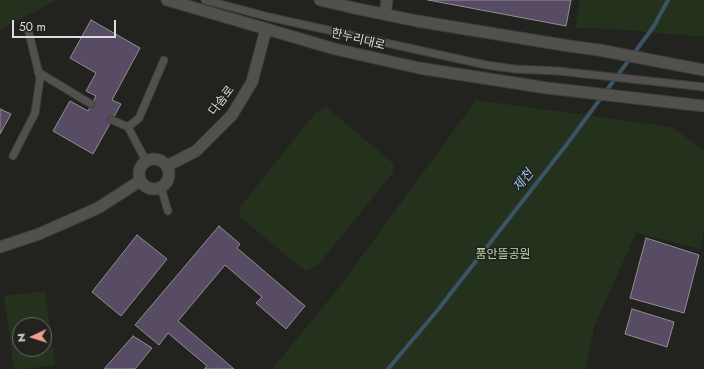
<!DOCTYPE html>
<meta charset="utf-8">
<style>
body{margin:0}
#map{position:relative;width:704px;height:369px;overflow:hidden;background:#22221f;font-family:Jost,sans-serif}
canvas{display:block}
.north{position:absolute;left:12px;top:317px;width:40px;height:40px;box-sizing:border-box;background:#22221f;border:1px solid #6d6d6a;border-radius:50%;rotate:266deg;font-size:11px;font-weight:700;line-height:16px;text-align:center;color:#dddddb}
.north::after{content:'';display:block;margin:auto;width:14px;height:18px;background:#f59d8e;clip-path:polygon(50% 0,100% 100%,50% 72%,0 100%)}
.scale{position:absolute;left:12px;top:20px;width:104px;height:18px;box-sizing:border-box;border:2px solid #dddddb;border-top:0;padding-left:5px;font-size:12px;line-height:14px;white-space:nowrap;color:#dddddb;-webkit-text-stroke:3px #22221f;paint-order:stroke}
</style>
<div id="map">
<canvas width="704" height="369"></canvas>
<div class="north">N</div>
<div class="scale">50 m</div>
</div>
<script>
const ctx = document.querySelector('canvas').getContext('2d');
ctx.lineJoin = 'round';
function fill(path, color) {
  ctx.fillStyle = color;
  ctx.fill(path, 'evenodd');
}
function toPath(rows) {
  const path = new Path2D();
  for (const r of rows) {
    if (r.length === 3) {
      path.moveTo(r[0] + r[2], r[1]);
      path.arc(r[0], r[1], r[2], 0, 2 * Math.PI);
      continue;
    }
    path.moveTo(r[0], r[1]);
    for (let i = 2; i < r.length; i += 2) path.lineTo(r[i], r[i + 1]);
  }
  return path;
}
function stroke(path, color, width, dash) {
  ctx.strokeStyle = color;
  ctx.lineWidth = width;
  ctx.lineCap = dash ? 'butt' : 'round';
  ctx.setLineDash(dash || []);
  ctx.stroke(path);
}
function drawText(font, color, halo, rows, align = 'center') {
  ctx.font = font + ' Jost,"Noto Sans KR",sans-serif';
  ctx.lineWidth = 3;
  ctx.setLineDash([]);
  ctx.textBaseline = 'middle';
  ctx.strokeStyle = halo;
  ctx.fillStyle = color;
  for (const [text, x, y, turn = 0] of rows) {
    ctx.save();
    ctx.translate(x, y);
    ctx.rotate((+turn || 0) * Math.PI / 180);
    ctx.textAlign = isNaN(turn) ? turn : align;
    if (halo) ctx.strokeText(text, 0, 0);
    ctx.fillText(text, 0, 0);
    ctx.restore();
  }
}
const green = toPath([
 [0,0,57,0,0,30],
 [580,0,704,0,704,37,611,29,575,28],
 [476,100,671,127,704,150,704,230,700,249,636,233,595,325,585,369,272,369,340,286],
 [326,107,394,164,393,173,318,265,305,271,240,217,240,207,316,112],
 [45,291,55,365,25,369,14,369,4,296],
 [20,325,44,325,44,349,20,349]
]);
const stream = toPath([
 [388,369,437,311,567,144,654,26,668,0]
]);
const building = toPath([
 [428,0,571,0,566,26,428,0],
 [91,20,140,48,112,100,121,104,93,154,53,131,70,101,88,111,96,96,86,91,96,73,70,58,91,20],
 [0,109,11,114,0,134,0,109],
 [219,226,240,244,237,248,305,306,286,329,256,303,262,297,225,265,178,321,234,369,204,369,207,366,168,333,159,345,135,325,219,226],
 [137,235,167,259,121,316,92,292,137,235],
 [646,238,699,255,684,313,630,298,646,238],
 [632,309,674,322,667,347,625,334,632,309],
 [133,336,152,348,135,369,104,369,133,336]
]);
const service = toPath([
 [205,0,269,17,486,65,515,69,558,71,686,85,704,87],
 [38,72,91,104],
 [112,120,128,127,146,161],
 [128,127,139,118,164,60],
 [13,156,35,113,40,78,29,33],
 [161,188,168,211]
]);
const minor = toPath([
 [385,14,387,0],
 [154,174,15],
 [167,166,196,151,232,115,252,82,266,29],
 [0,247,39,234,98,208,140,181]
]);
const tertiary = toPath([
 [167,0,335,49,419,68,547,88,704,106],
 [320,0,354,8,417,21,569,46,599,50,704,70]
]);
const streetNames = [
 ["한누리대로",358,40,14],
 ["다솜로",222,101,-53]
];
const parkNames = [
 ["품안뜰공원",503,255]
];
const waterNames = [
 ["제천",524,181,-52]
];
fill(green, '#24311c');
stroke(stream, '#3a5466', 4);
fill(building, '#584b64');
stroke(building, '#908f92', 1);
stroke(service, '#3e3d3b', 9);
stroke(minor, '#3e3d3b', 13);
stroke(tertiary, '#3e3d3b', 13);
stroke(service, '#51504d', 7);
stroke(minor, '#51504d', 11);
stroke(tertiary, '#51504d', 11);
drawText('12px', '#dddddb', '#22221f', streetNames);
drawText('12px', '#b8d7a6', '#22221f', parkNames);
drawText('italic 13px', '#97c9ee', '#22221f', waterNames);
</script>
